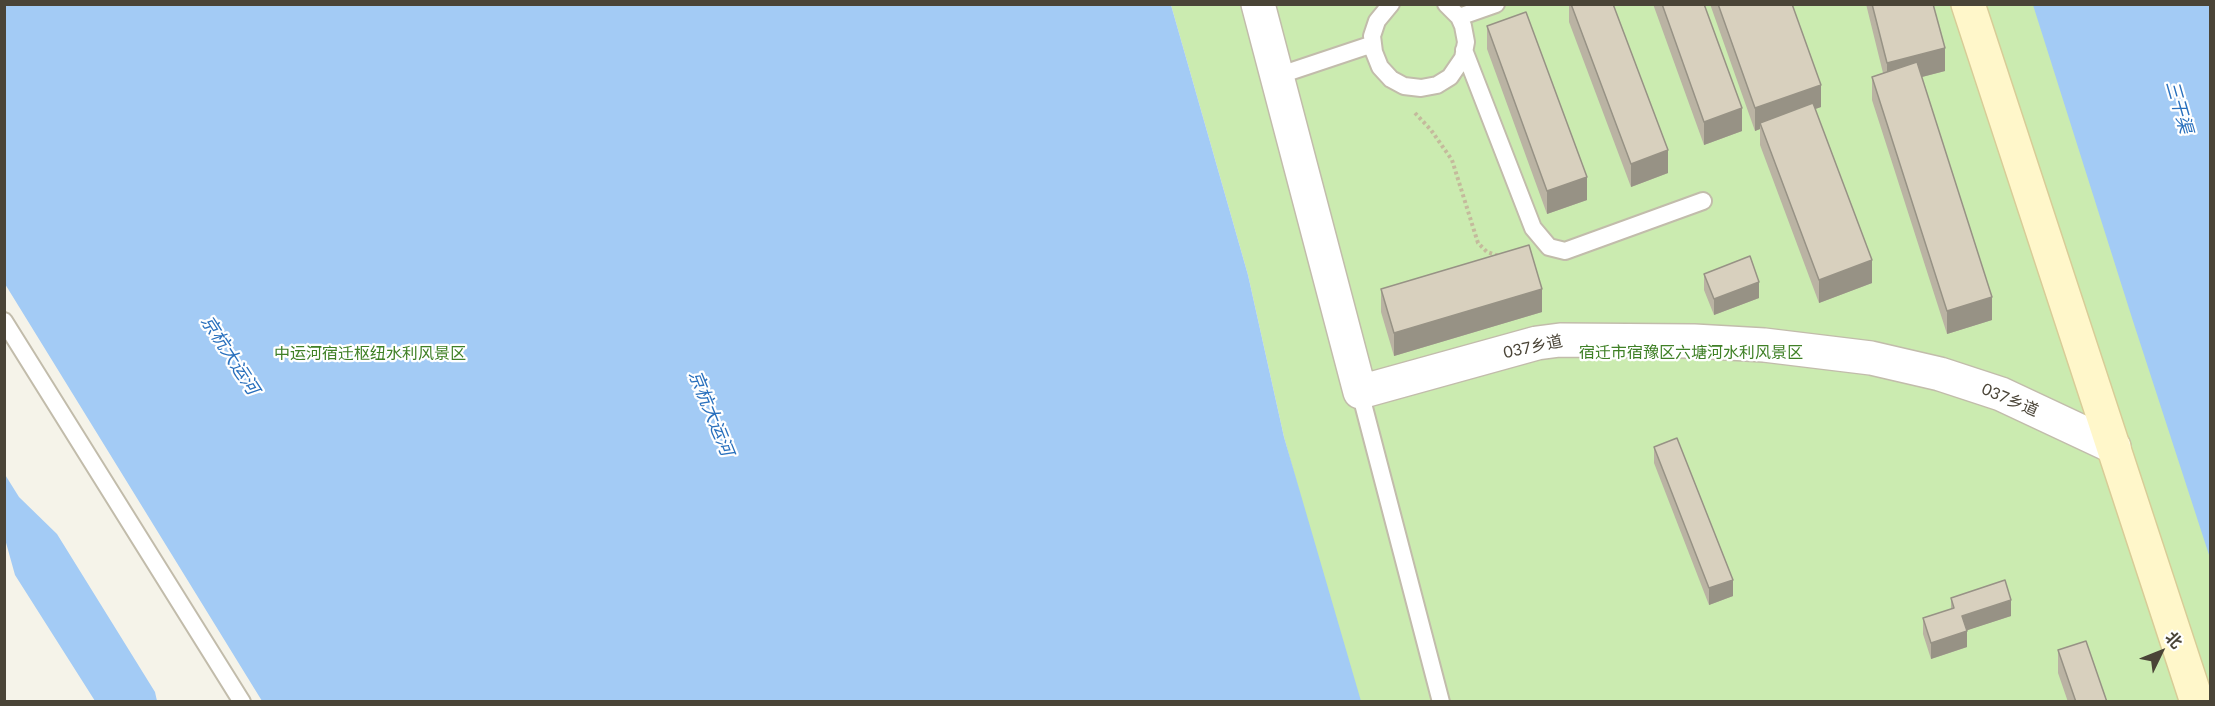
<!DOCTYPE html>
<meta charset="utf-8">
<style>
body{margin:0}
#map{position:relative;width:2215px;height:706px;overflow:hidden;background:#f5f3e9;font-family:Lato,"Noto Sans SC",sans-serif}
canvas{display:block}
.frame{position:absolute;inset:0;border:6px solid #4a4437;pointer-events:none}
.north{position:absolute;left:2131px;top:622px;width:60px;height:60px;-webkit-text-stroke:4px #fff;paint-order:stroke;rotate:47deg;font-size:16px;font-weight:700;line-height:24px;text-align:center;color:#4a4437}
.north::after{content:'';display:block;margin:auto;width:21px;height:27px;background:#4a4437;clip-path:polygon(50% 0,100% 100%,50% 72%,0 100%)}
</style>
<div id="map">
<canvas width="2215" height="706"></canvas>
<div class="frame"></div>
<div class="north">北</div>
</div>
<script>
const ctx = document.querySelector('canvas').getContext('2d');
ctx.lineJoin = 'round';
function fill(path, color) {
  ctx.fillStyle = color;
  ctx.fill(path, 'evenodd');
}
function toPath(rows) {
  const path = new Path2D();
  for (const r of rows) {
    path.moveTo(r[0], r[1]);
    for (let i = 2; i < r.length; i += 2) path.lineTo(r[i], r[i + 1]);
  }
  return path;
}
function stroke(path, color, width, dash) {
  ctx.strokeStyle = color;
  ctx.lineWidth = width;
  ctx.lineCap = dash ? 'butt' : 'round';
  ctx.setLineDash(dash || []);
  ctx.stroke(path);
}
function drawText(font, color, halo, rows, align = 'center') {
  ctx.font = font + ' Lato,"Noto Sans SC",sans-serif';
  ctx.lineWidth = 4.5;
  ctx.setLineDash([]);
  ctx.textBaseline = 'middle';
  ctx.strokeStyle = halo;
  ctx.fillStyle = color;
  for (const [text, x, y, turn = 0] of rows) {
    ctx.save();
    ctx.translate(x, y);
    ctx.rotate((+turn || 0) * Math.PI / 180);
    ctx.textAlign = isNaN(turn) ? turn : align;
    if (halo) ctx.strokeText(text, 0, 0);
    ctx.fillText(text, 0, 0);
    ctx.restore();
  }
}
const green = toPath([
 [1171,5,2210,5,2210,701,1357,701,1284,437,1248,275]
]);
const water = toPath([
 [5,4,1171,5,1248,275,1284,437,1361,701,262,701,5,284],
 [2033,5,2210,5,2210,558,2132,318],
 [4,473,19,497,57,534,155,692,157,701,95,701,15,575,5,539]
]);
const path = toPath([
 [1415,113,1431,130,1452,160,1478,243,1487,252,1499,256]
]);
const lane = toPath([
 [1391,4,1377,21,1372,36,1374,52,1380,67,1391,79,1404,86,1421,88,1437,85,1450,77,1463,58,1466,42,1463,26,1459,17,1446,4],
 [1459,17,1496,4],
 [1464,50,1533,228,1549,247,1565,251,1703,201],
 [1277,76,1373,44],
 [4,321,242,702],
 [1360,392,1441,702]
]);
const street = toPath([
 [1258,4,1360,392,1537,343,1560,340,1694,341,1764,345,1871,358,1940,374,2001,394,2114,447]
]);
const secondary = toPath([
 [1968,4,2197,702]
]);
const wall = toPath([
 [1569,4,1613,4,1668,173,1631,187,1569,22],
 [1653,4,1704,4,1742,131,1704,145],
 [1710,4,1792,4,1821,107,1815,109,1872,283,1819,303,1760,145,1760,129,1755,131],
 [1866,4,1933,4,1945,71,1922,77,1992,320,1947,334,1872,100,1872,77,1883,73],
 [1487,26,1587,200,1547,214,1487,49],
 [1704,274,1759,298,1714,315,1704,290],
 [1381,289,1542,312,1394,356,1381,312],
 [1654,447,1733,596,1709,605,1654,463],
 [1951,598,2011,616,1967,630,1967,647,1931,659,1923,634,1923,618,1951,609],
 [2058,650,2107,702,2068,702,2058,673]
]);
const shadedWall = toPath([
 [1945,48,1945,71,1887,86,1887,63],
 [1821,85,1821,107,1762,128,1760,123,1760,129,1755,131,1755,108],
 [1742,108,1742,131,1704,145,1704,122],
 [1668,150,1668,173,1631,187,1631,164],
 [1587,177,1587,200,1547,214,1547,191],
 [1872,260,1872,283,1819,303,1819,280],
 [1759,282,1759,298,1714,315,1714,299],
 [1542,289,1542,312,1394,356,1394,333],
 [1992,297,1992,320,1947,334,1947,311],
 [1733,580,1733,596,1709,605,1709,588],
 [2011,600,2011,616,1962,632,1962,616],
 [1967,631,1967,647,1931,659,1931,643]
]);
const building = toPath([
 [1571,4,1613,4,1668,150,1631,164,1571,4],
 [1662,4,1704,4,1742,108,1704,122,1662,4],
 [1718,4,1792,4,1821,85,1755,108,1718,4],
 [1872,4,1933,4,1945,48,1887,63,1872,4],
 [1526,12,1587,177,1547,191,1487,26,1526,12],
 [1917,62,1992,297,1947,311,1872,77,1917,62],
 [1813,103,1872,260,1819,280,1760,123,1813,103],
 [1529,245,1542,289,1394,333,1381,289,1529,245],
 [1750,256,1759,282,1714,299,1704,274,1750,256],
 [1677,438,1733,580,1709,588,1654,447,1677,438],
 [2005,580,2011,600,1962,616,1967,631,1931,643,1923,618,1954,608,1951,598,2005,580],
 [2086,641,2107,702,2076,702,2058,650,2086,641]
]);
const streetNames = [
 ["037乡道",1533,347,-12],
 ["037乡道",2010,400,23]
];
const parkNames = [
 ["宿迁市宿豫区六塘河水利风景区",1691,353],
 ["中运河宿迁枢纽水利风景区",370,354]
];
const waterNames = [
 ["三干渠",2179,107,74],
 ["京杭大运河",230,355,57],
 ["京杭大运河",711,413,68]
];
fill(green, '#cbebb0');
fill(water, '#a3cbf5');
stroke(lane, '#c2bcab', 20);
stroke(street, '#c2bcab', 36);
stroke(secondary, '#d8cc97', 36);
stroke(path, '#c4ba9c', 4, [3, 3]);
stroke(lane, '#fff', 16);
stroke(street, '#fff', 33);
stroke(secondary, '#fff7ca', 33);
fill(wall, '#bab3a3');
fill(shadedWall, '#979285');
fill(building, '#d8d0be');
stroke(building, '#979285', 1.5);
drawText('16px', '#4a4437', '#fff', streetNames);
drawText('16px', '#3f8026', '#fff', parkNames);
drawText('italic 18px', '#2970bd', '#fff', waterNames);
</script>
